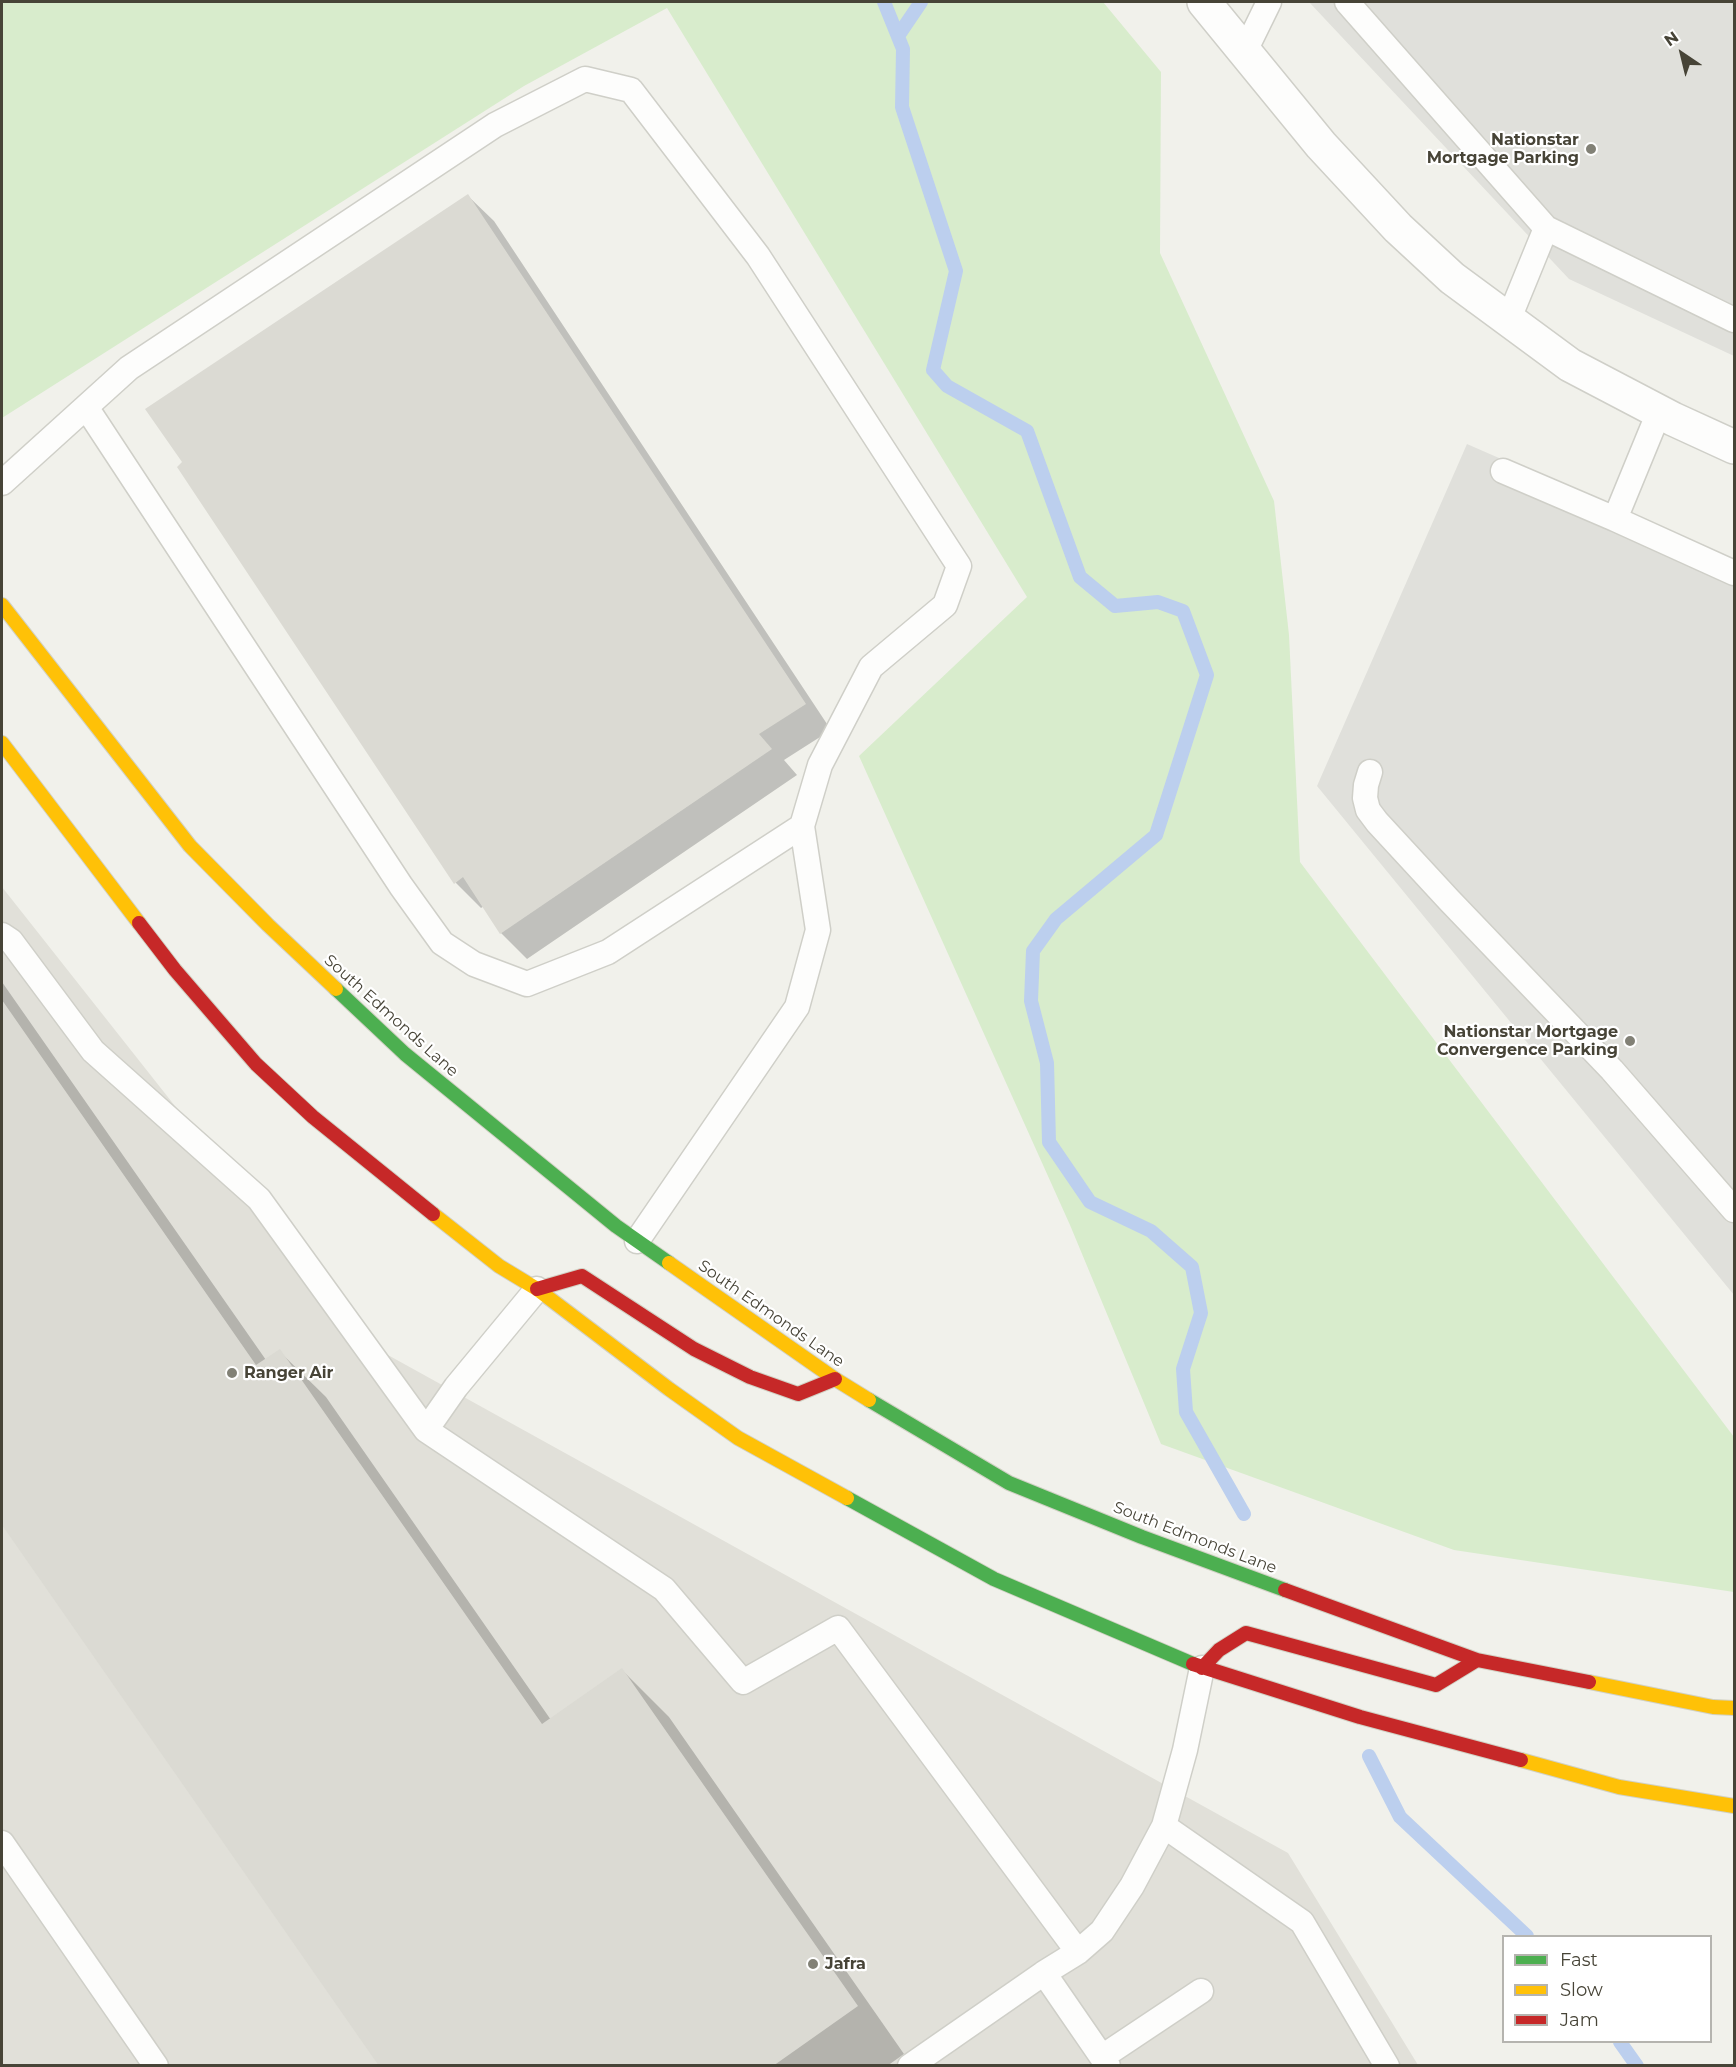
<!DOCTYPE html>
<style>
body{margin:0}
#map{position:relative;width:1736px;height:2067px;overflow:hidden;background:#f1f1eb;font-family:Montserrat,sans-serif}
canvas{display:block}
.frame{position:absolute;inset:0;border:3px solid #474437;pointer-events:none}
.legend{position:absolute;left:1502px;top:1935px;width:210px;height:108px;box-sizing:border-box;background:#fff;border:2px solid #b5b4af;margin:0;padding:8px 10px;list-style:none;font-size:18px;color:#474437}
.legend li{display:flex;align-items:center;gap:12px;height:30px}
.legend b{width:30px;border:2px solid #b5b4af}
.north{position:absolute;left:1652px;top:24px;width:60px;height:60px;-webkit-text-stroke:4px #fff;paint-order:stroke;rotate:325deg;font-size:16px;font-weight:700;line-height:24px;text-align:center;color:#474437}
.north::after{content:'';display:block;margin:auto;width:21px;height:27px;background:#474437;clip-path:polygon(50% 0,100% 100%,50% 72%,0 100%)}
</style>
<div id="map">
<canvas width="1736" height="2067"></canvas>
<div class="frame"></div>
<ul class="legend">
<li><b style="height:8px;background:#4caf50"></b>Fast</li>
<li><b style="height:8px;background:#ffc107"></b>Slow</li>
<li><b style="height:8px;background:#c62828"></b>Jam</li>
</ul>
<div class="north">N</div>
</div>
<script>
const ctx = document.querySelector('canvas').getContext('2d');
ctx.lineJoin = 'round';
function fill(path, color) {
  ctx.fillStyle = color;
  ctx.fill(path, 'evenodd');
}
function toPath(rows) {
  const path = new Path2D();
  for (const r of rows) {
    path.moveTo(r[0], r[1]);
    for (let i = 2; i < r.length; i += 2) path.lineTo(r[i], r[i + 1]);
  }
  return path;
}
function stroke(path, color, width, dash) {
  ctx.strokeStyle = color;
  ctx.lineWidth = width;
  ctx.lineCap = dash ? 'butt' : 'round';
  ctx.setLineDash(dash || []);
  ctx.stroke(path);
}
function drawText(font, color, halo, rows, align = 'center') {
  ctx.font = font + ' Montserrat,sans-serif';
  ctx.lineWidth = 4.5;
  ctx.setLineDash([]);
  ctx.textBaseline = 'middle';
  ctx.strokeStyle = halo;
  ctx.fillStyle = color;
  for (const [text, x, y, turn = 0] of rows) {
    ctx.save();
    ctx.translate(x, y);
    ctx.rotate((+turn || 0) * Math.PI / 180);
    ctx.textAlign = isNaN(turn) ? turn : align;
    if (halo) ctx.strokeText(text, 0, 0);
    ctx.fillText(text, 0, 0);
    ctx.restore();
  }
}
const industrial = toPath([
 [2,887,359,1339,1288,1853,1418,2065,2,2065]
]);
const green = toPath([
 [2,2,1103,2,1161,72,1160,253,1274,501,1289,635,1300,862,1734,1437,1734,1592,1454,1550,1161,1444,1070,1225,859,756,1027,597,667,8,524,86,2,418]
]);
const parking = toPath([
 [1309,2,1734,2,1734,356,1569,279],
 [1467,444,1734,561,1734,1295,1317,786]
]);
const shadow = toPath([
 [468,196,494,221,831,730,784,760,797,775,527,959,501,933,484,906,481,908,456,883],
 [2,982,266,1360,279,1351,326,1397,551,1720,622,1670,669,1717,904,2054,887,2066,381,2066,2,1522]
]);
const stream = toPath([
 [884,2,903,49,902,107,956,271,933,370,947,386,1027,431,1080,577,1115,606,1158,602,1183,611,1207,675,1156,835,1056,919,1033,951,1031,1001,1047,1063,1049,1142,1090,1202,1151,1231,1192,1267,1201,1313,1183,1369,1186,1412,1244,1514],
 [898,36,921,2],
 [1369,1756,1400,1817,1527,1936],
 [1620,2042,1637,2066]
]);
const building = toPath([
 [468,194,806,704,759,734,772,749,500,934,463,877,454,884,177,467,182,462,145,409],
 [2,1000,256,1365,280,1349,542,1724,622,1668,858,2006,773,2066,379,2066,2,1525]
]);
const lane = toPath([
 [1347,2,1546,228,1734,320],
 [1245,51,1269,2],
 [1508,321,1546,228],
 [86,407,401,886,442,943,474,964,527,984,608,952,802,826],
 [1503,471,1615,519,1659,412],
 [2,483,129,368,495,125,585,79,631,90,758,256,959,566,945,605,871,667,820,765,802,826,818,930,797,1007,637,1241],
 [1615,519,1734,573],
 [1370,772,1366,785,1365,798,1368,810,1377,822,1449,900,1612,1070,1734,1210],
 [2,935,11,941,93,1051,259,1199,426,1430,664,1589,743,1682,838,1628,1078,1952],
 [426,1430,456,1387,537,1289],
 [1164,1826,1302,1922,1387,2066],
 [2,1843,156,2066],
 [1102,2057,1201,1991],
 [910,2066,1044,1973],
 [1108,2066,1044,1973,1078,1952,1102,1931,1132,1886,1164,1826,1185,1750,1202,1668]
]);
const street = toPath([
 [1204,2,1321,145,1398,228,1452,278,1570,365,1673,419,1734,447]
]);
const fast = toPath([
 [336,989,405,1054,616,1226,669,1263],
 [869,1400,1009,1483,1142,1537,1285,1590],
 [847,1498,994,1579,1193,1664]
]);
const slow = toPath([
 [2,605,190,846,268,925,336,989],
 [2,743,139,923],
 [433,1214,499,1266,537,1289,669,1389,738,1438,847,1498],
 [669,1263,835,1379,869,1400],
 [1589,1682,1713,1707,1734,1708],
 [1521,1760,1619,1787,1734,1806]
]);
const jam = toPath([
 [139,923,175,970,256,1064,313,1117,433,1214],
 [537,1289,582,1276,694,1349,750,1377,798,1394,835,1379],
 [1285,1590,1477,1660,1589,1682],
 [1193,1664,1360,1717,1521,1760],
 [1202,1668,1219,1650,1246,1633,1436,1685,1477,1660]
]);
const markers = [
 [1591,149,6,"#828176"],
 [1630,1041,6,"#828176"],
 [232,1373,6,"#828176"],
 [813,1964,6,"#828176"]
];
const poiNames = [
 ["Nationstar",1579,140],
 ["Mortgage Parking",1579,158],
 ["Nationstar Mortgage",1618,1032],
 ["Convergence Parking",1618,1050],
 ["Ranger Air",244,1373,"left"],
 ["Jafra",825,1964,"left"]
];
const streetNames = [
 ["South Edmonds Lane",391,1016,42],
 ["South Edmonds Lane",771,1314,35],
 ["South Edmonds Lane",1195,1538,21]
];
fill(industrial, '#e1e0d9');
fill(green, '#d8eccc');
fill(parking, '#e0e0db');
fill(shadow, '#0003');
stroke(stream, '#bccfee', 14);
fill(building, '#dbdad3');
stroke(lane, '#cfcfc8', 27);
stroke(street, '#cfcfc8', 36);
stroke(fast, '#d1d1c4', 16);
stroke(slow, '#d1d1c4', 16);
stroke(jam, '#d1d1c4', 16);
stroke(lane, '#fdfdfc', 24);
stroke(street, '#fdfdfc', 33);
stroke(fast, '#4caf50', 14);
stroke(slow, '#ffc107', 14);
stroke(jam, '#c62828', 14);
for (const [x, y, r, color] of markers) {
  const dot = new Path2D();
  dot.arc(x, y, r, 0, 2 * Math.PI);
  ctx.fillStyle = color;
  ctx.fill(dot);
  stroke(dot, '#fff', 2);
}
drawText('bold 16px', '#474437', '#fff', poiNames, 'right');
drawText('16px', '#474437', '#fff', streetNames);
</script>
